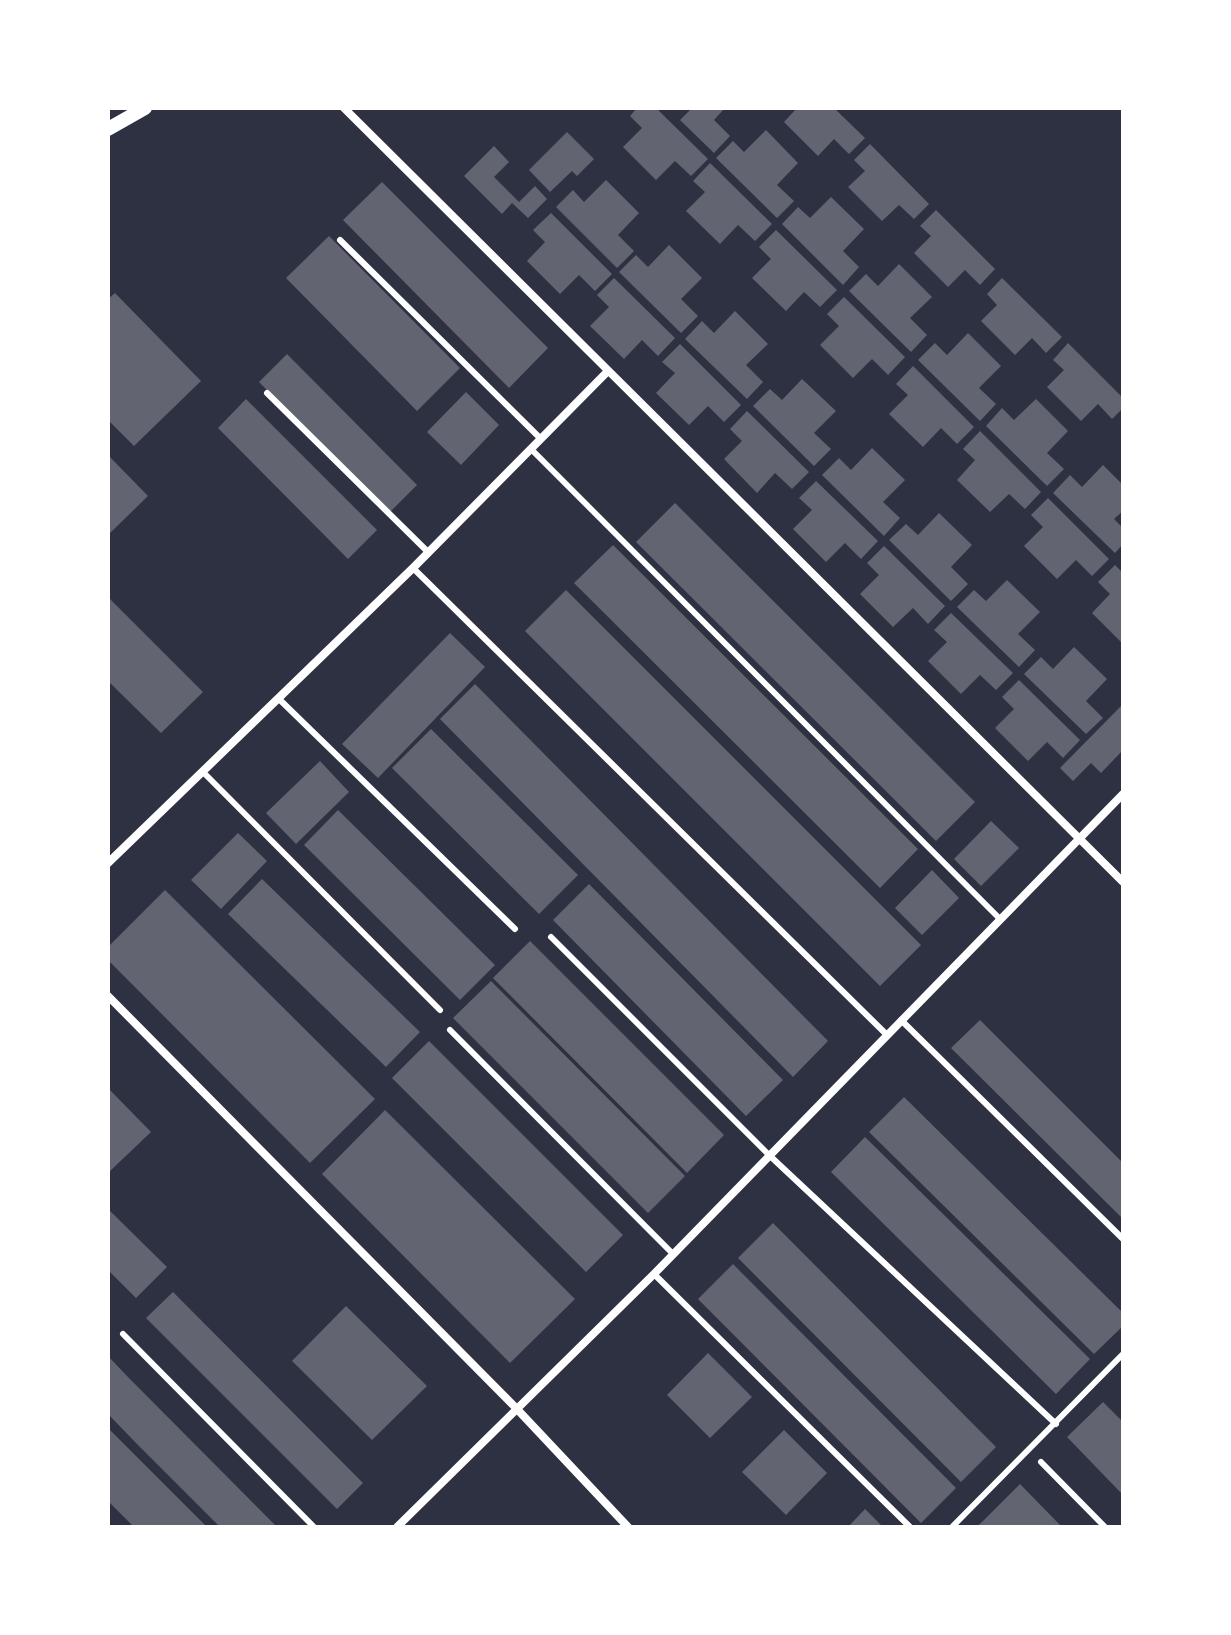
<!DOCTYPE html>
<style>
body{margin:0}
#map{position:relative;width:1231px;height:1635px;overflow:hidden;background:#2d3142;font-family:"Open Sans",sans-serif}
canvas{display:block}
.frame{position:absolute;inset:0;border:110px solid #fff;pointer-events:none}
</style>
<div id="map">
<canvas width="1231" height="1635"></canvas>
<div class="frame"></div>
</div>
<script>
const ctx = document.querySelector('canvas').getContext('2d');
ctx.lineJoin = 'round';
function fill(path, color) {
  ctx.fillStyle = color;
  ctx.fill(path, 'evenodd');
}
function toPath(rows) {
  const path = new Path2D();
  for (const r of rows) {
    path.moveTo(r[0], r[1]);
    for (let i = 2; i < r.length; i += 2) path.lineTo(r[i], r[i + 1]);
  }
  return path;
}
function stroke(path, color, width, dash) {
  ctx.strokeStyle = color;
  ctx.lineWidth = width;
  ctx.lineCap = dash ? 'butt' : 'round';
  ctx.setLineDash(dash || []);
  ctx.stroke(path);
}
const building = toPath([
 [637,108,656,108,708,159,691,176,675,161,656,180,623,147,642,128,630,116],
 [692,108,725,108,714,120,730,136,714,153,680,120],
 [797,108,834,108,865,138,849,154,834,139,818,156,784,122],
 [766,130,798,163,777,185,794,201,777,218,716,158,733,141,744,152],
 [567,132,594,159,577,176,572,171,550,192,529,170],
 [870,144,929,204,914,219,899,205,882,221,848,187,865,171,854,160],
 [494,146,509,162,494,177,519,202,535,186,547,199,528,218,512,203,502,214,464,176],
 [710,163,772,224,755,241,738,225,720,244,686,211,705,192,693,181],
 [606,180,639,213,618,235,634,251,617,268,556,207,573,190,584,202],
 [382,182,548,348,509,388,343,220],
 [831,197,864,229,843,251,859,267,843,285,782,224,798,207,810,218],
 [936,210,995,269,980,285,965,270,948,287,914,253,931,236,920,226],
 [551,213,612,274,595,291,579,275,560,294,527,261,545,242,533,230],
 [776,230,837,290,820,307,804,292,786,311,752,278,771,259,759,247],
 [329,236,460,368,417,411,286,278],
 [669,245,702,278,681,299,698,316,681,333,619,272,636,255,648,267],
 [899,264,932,297,910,318,927,335,911,352,849,291,866,274,878,286],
 [614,278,675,338,658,356,642,340,624,359,590,326,609,307,597,295],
 [1002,278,1062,337,1046,353,1032,338,1015,355,981,321,997,305,987,294],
 [115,293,201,381,134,446,108,420,108,299],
 [844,297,905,357,888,375,872,359,853,378,820,345,839,326,827,314],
 [735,311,768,344,746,365,763,382,747,399,685,339,702,321,714,333],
 [968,333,1001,366,979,388,996,404,980,421,918,360,935,343,947,355],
 [1068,343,1123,398,1123,408,1112,419,1098,404,1081,421,1047,387,1064,370,1053,360],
 [680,344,741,405,724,422,708,406,689,425,656,393,675,373,662,362],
 [287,354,417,485,389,513,259,382],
 [913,366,974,427,957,444,941,428,923,447,889,414,908,395,896,384],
 [802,379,836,411,814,433,831,449,814,466,753,406,770,389,782,400],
 [466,392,499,425,461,465,427,432],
 [246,399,377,530,348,559,218,428],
 [1036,399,1068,431,1047,453,1064,469,1047,486,986,426,1002,408,1014,420],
 [747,411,809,472,792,489,775,473,757,493,724,459,742,441,730,429],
 [980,431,1041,492,1025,509,1009,494,990,512,957,480,975,460,963,449],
 [872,448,905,480,883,502,900,518,884,536,822,475,839,458,851,470],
 [108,455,148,496,108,535],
 [1103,465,1123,485,1123,511,1114,519,1123,528,1123,544,1115,553,1053,493,1070,475,1082,487],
 [816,481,878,541,861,559,845,543,826,562,793,529,812,510,799,498],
 [1048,498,1109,559,1092,576,1076,560,1057,579,1024,546,1043,527,1031,515],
 [675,503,975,802,936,841,636,542],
 [939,513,972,545,951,567,968,584,951,601,889,540,906,524,918,535],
 [613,545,918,849,880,888,574,583],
 [884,546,945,606,928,624,913,608,893,627,860,594,879,575,867,563],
 [1115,565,1123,573,1123,644,1092,613,1110,594,1098,582],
 [1007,580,1040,612,1018,634,1035,650,1019,667,957,607,974,590,986,601],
 [566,590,921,945,880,986,525,631],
 [108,597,203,692,161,733,108,681],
 [951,613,1013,673,996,690,980,675,961,694,928,661,947,642,934,630],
 [450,633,485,667,378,778,342,744],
 [1074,647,1107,679,1086,701,1103,718,1086,734,1024,674,1041,657,1053,669],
 [1019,680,1080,740,1063,758,1047,742,1028,761,995,728,1014,709,1002,697],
 [475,684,828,1041,793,1077,440,719],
 [1123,704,1123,750,1101,773,1091,763,1073,781,1060,768],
 [431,729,578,875,539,914,392,768],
 [320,761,349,792,296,844,266,813],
 [338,810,495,965,460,1000,304,845],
 [991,821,1019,848,981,886,954,859],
 [238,833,267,861,221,909,191,880],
 [932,870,959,898,922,935,895,908],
 [262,879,420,1032,386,1067,228,914],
 [589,884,783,1080,746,1116,553,920],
 [165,890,375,1099,310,1163,108,960,108,947],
 [530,941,724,1135,687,1173,493,978],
 [491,981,685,1176,648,1213,453,1018],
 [980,1020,1123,1163,1123,1219,951,1048],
 [429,1041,623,1235,586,1272,392,1078],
 [108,1088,151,1132,108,1173],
 [904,1097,1123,1313,1123,1326,1094,1354,869,1132],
 [385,1110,575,1299,510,1363,322,1174],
 [865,1137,1090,1359,1056,1394,831,1172],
 [108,1209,167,1267,136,1298,108,1270],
 [773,1223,996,1447,961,1482,738,1258],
 [733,1264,956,1488,921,1523,698,1299],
 [173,1292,363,1483,337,1509,146,1318],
 [346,1306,427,1386,372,1440,292,1361],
 [708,1353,752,1397,710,1438,667,1395],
 [108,1356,126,1375,277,1527,220,1527,135,1442,108,1414],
 [1103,1402,1123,1422,1123,1495,1067,1437],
 [108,1428,207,1527,134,1527,108,1501],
 [784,1430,827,1473,786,1515,742,1472],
 [1020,1484,1062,1527,976,1527,982,1522],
 [865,1509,883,1527,848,1527]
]);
const service = toPath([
 [340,240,541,439],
 [267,393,429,553],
 [531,449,1000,919],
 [413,568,886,1034],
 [278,698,515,929],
 [203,772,440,1010],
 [551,937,769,1155,1056,1424],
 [901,1020,1123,1239],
 [450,1030,673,1254],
 [654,1274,910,1527],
 [123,1334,314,1527],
 [1041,1462,1105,1527],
 [952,1527,1123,1354]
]);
const minor = toPath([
 [344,108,1123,882],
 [108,863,413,568,607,372],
 [108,996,516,1408,628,1527],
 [397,1527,654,1274,1123,794]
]);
const tertiary = toPath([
 [108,129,145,108]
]);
fill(building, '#626471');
stroke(service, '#fff', 6);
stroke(minor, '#fff', 8);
stroke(tertiary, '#fff', 14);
</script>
